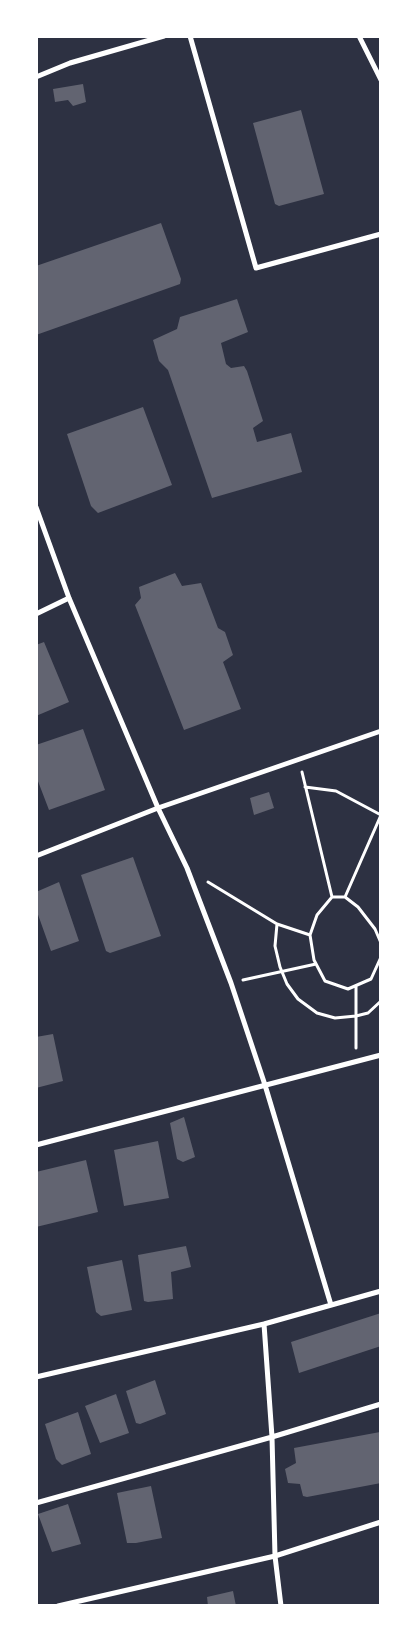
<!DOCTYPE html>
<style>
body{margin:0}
#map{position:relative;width:417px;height:1642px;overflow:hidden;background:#2d3142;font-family:"IBM Plex Sans",sans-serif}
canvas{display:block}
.frame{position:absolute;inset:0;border:38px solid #fff;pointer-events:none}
</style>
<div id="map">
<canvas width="417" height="1642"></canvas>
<div class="frame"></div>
</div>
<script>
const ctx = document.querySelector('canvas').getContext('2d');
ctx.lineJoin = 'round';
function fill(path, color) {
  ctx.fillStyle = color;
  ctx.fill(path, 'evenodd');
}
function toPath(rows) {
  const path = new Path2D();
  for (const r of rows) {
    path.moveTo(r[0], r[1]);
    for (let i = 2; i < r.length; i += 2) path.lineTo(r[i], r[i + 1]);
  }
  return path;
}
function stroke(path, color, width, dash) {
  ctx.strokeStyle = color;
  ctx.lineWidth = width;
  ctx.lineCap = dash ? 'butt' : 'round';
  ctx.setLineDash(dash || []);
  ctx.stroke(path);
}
const building = toPath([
 [83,84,86,102,73,106,68,100,55,102,53,89],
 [301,110,324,194,279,206,275,204,253,123],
 [161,223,181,279,180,284,36,335,36,266],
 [237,299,248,332,221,343,226,364,231,368,244,366,247,371,263,421,253,428,257,442,291,433,302,472,212,498,168,370,159,361,153,340,177,329,180,317],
 [143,407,172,485,98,513,91,506,67,434],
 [175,573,182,586,201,583,218,628,225,632,233,655,223,662,241,709,184,730,135,605,141,598,139,587],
 [44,642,69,702,36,716,36,645],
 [83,729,105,790,49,810,36,776,36,745],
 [269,792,274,808,254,815,250,798],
 [133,857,161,936,110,953,106,951,81,875],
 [59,882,79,941,51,951,36,909,36,892],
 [53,1034,63,1081,36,1088,36,1037],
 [184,1117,195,1157,183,1162,177,1159,170,1123],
 [158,1141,169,1198,124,1206,114,1150],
 [86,1160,98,1212,36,1227,36,1172],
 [186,1246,191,1267,171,1272,173,1299,148,1302,144,1301,138,1255],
 [122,1260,132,1310,101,1316,96,1312,87,1267],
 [381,1313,381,1346,299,1373,291,1342],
 [155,1380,166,1414,140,1424,136,1423,126,1391],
 [116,1394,129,1433,100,1443,85,1406],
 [78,1412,91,1454,62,1465,56,1459,45,1424],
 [380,1432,381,1483,307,1497,303,1496,300,1484,288,1483,285,1469,296,1463,294,1448],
 [151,1486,162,1538,136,1543,127,1543,117,1493],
 [68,1504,81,1544,52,1552,38,1514],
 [233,1591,236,1606,208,1606,207,1597]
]);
const path = toPath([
 [302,772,332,897],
 [305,787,336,791,381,815],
 [208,882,277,924,275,946,280,967,287,984,298,999,317,1013,335,1018,356,1016,368,1013,381,1001],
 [332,897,317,915,310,935,314,960,325,981,348,989,371,979,381,957],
 [332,897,345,897,358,907,375,929,381,943],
 [345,897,381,815],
 [277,924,310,935],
 [243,980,316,964],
 [356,986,356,1048]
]);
const minor = toPath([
 [190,36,256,268,381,234],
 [359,36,381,80],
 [36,77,70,63,164,36],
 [36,507,69,598,158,808,187,868,231,983,265,1085,331,1305],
 [36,614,69,598],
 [36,856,158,808,381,731],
 [36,1145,381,1055],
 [264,1324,272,1437,275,1556,281,1606],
 [36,1377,264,1324,381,1291],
 [36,1503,272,1437,381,1404],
 [58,1606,275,1556,381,1522]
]);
fill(building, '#626471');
stroke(path, '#fff', 3);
stroke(minor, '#fff', 5);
</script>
